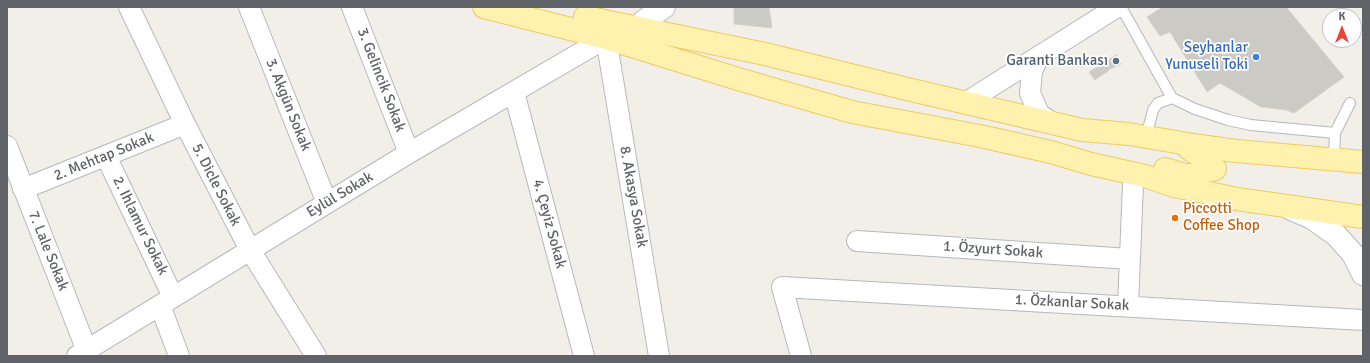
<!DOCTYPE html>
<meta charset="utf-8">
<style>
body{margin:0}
#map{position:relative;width:1370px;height:363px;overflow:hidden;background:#f1efe8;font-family:Signika,sans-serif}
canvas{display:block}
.frame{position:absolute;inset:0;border:8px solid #5f6368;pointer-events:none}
.north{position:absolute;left:1322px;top:8px;width:40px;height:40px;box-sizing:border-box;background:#fff;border:1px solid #bfc1c3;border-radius:50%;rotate:0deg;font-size:11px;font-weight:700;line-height:16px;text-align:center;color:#5f6368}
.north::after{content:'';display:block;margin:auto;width:14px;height:18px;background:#ea4335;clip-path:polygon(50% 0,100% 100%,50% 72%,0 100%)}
</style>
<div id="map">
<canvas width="1370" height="363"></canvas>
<div class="frame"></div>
<div class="north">K</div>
</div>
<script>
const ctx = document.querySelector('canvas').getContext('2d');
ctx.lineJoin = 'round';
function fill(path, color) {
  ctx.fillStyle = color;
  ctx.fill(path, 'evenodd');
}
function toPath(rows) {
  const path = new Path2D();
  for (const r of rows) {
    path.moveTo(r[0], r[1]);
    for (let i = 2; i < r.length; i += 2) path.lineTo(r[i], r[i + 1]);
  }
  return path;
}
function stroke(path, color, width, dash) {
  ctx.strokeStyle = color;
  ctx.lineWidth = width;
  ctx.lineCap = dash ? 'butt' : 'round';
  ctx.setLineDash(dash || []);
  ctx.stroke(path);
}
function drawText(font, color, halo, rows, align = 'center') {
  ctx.font = font + ' Signika,sans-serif';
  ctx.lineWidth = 3.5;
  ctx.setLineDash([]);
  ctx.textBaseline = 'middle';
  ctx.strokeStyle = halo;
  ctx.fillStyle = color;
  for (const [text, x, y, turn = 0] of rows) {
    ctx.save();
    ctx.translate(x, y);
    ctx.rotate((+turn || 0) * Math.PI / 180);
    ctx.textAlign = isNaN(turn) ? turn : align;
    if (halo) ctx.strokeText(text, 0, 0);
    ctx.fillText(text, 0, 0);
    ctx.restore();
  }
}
const building = toPath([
 [734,7,769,7,772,28,734,24,734,7],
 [1163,7,1286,7,1344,77,1294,113,1286,110,1261,107,1220,83,1207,92,1170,32,1160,36,1147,17,1163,7],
 [1116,55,1121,64,1115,67,1110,59,1116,55],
 [1110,59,1115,67,1110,69,1106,62,1110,59],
 [1106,62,1110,69,1107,72,1102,65,1106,62],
 [1102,65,1107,72,1102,75,1098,67,1102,65],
 [1098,67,1102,75,1099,77,1094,69,1098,67],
 [1094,69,1099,77,1095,80,1089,72,1094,69]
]);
const service = toPath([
 [1121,7,1172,98],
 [1146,137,1153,110,1158,103,1172,98,1195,109,1228,120,1251,125,1335,133,1350,103],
 [1334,159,1335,133]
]);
const minor = toPath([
 [129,7,185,124,250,250,316,356],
 [249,7,327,203],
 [352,7,409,153],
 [1039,56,1032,71,1030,93,1039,114,1054,124],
 [514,92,584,356],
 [965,103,1117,7],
 [7,146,89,356],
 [106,156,173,297],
 [23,189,185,124],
 [857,241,1130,259],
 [160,305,179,356],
 [1128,306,1133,184],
 [77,356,409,153,606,38,659,356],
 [801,356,782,287,1363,320]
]);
const secondary = toPath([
 [644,21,664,7],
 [1291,209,1312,218,1336,235,1353,254,1363,274]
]);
const primary = toPath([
 [484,7,606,38,738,79,852,112,980,136,1051,152,1091,164,1145,176,1174,186,1209,193,1237,199,1363,217],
 [585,17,765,54,907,89,1082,130,1129,134,1200,146,1236,151,1363,162],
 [1165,169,1185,175,1191,175,1215,169,1209,159,1192,151,1188,148]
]);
const markers = [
 [1256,57,4,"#3f7fe0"],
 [1116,61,4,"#5c6f8a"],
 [1175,218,4,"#e8710a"]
];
const shopNames = [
 ["Seyhanlar",1248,48],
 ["Yunuseli Toki",1248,65]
];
const serviceNames = [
 ["Garanti Bankası",1108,61]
];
const streetNames = [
 ["3. Gelincik Sokak",381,80,69],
 ["3. Akgün Sokak",288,105,68],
 ["2. Mehtap Sokak",104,157,-22],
 ["5. Dicle Sokak",216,185,63],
 ["Eylül Sokak",340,195,-31],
 ["8. Akasya Sokak",633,197,80],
 ["4. Çeyiz Sokak",549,224,75],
 ["2. Ihlamur Sokak",140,226,64],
 ["1. Özyurt Sokak",993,250,4],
 ["7. Lale Sokak",48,251,68],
 ["1. Özkanlar Sokak",1072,303,3]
];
const foodNames = [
 ["Piccotti",1183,209],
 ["Coffee Shop",1183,226]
];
fill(building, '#cccac5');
stroke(building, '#d6d1c6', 1);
stroke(service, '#b5b8bc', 12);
stroke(minor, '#b5b8bc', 22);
stroke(secondary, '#b6babf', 24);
stroke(primary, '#f2c960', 24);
stroke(service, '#fff', 10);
stroke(minor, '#fff', 20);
stroke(secondary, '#fff', 22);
stroke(primary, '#fff2af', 22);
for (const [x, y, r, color] of markers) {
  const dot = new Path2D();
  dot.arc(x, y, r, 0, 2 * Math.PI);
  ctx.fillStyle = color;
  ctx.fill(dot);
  stroke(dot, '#fff', 1.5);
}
drawText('15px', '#366cbe', '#fff', shopNames, 'right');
drawText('15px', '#4e5e75', '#fff', serviceNames, 'right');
drawText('15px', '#5f6368', '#fff', streetNames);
drawText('15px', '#c56008', '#fff', foodNames, 'left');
</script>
